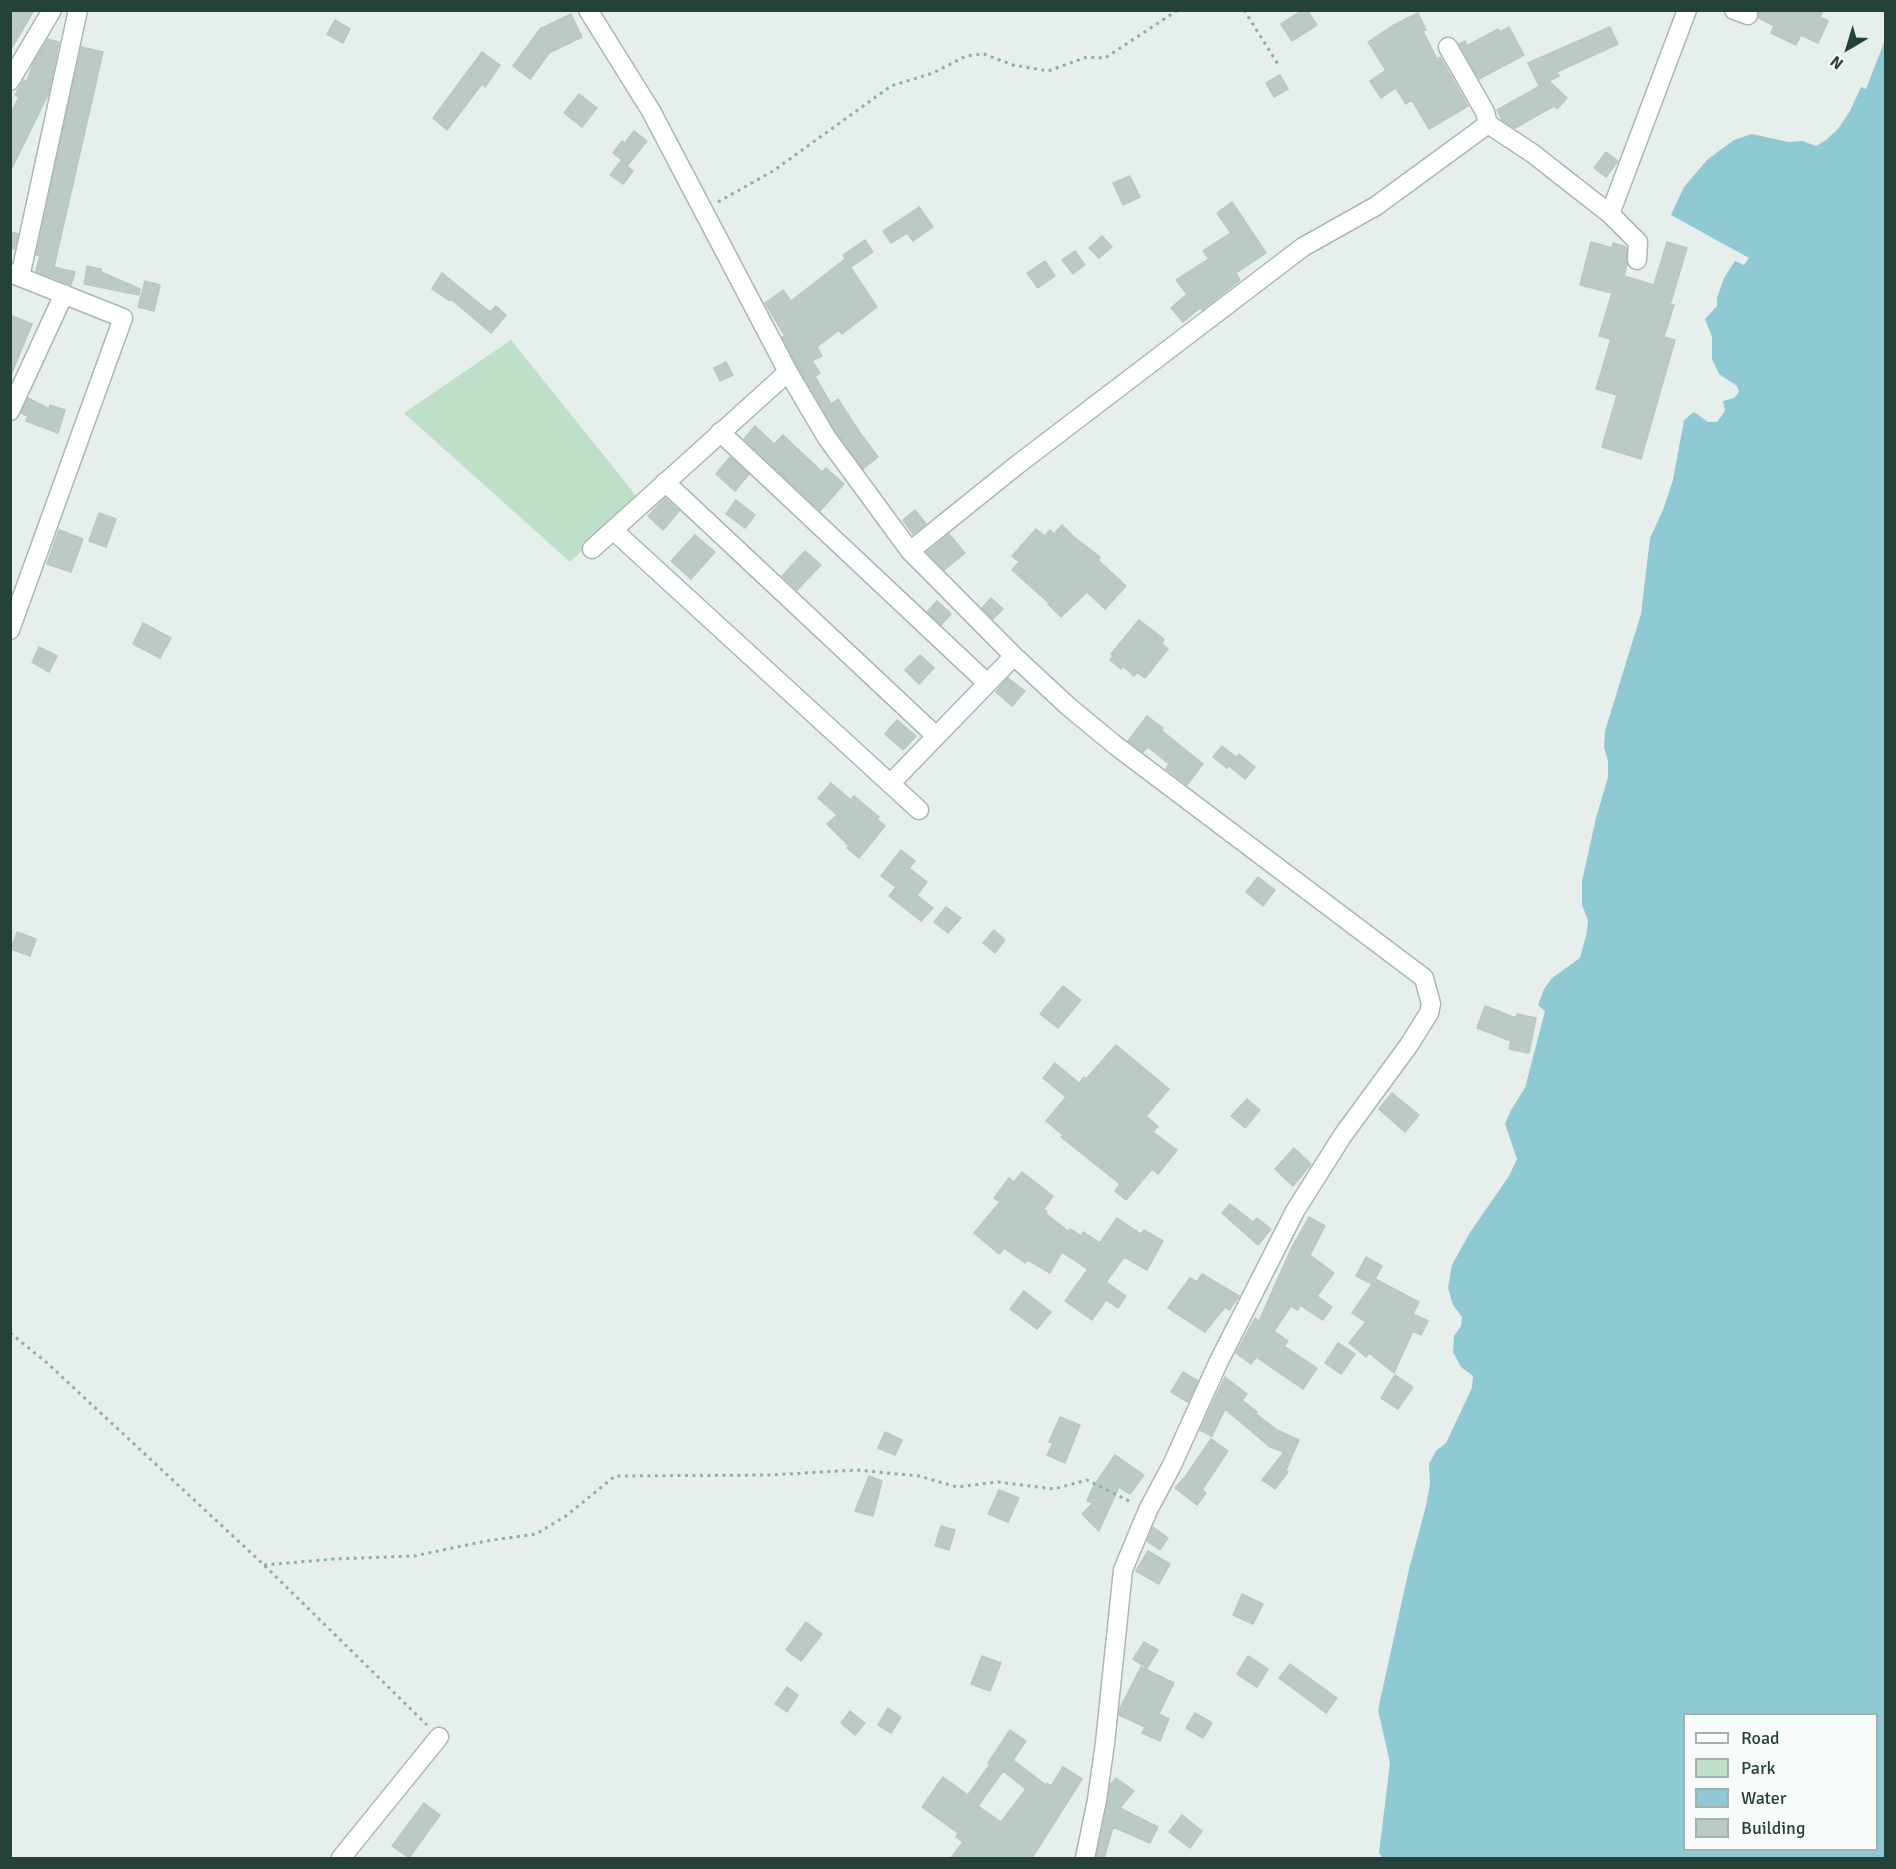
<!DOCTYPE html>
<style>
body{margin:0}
#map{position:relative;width:1896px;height:1869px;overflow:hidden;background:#e6efeb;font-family:Signika,sans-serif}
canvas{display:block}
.frame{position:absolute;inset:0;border:12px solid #24423a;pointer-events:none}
.legend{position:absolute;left:1683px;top:1713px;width:195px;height:138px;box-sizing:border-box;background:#f7fbf9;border:2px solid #a3b1ad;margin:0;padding:8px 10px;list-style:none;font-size:18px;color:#24423a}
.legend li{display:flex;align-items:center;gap:12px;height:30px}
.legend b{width:30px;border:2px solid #a3b1ad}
.north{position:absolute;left:1818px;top:18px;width:60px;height:60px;-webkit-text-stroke:4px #f7fbf9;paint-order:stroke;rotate:218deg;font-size:16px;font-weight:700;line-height:24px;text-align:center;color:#24423a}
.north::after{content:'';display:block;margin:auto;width:21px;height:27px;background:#24423a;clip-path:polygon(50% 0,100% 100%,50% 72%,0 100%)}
</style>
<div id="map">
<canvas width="1896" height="1869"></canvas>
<div class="frame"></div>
<ul class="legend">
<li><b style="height:8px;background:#fff"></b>Road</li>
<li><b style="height:16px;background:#bfe0c8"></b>Park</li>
<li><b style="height:16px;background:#8ec9d4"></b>Water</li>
<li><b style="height:16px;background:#bbcac4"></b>Building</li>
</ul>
<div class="north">N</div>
</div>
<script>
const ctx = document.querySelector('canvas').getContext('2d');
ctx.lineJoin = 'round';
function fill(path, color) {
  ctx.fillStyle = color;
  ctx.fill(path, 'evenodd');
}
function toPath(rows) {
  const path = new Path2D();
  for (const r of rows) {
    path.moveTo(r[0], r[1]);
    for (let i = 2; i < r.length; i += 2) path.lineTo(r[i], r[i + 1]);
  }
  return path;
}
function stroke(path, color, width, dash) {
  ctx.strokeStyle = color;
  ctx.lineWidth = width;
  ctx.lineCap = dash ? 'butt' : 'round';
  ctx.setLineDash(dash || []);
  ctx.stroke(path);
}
const green = toPath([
 [511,340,638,498,570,562,404,413]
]);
const water = toPath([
 [1885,40,1885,1858,1383,1858,1379,1853,1390,1763,1378,1710,1409,1569,1426,1506,1430,1484,1429,1464,1436,1451,1446,1443,1472,1388,1473,1376,1461,1367,1453,1352,1454,1336,1461,1326,1462,1317,1453,1305,1448,1288,1452,1265,1469,1234,1509,1176,1517,1159,1505,1124,1511,1110,1525,1088,1545,1011,1538,1005,1544,989,1552,978,1580,958,1587,932,1588,920,1582,905,1582,881,1596,818,1608,777,1608,761,1604,747,1605,731,1641,614,1650,538,1663,510,1673,480,1684,420,1694,412,1708,422,1717,422,1725,411,1723,401,1734,398,1739,392,1737,386,1719,374,1712,359,1712,337,1705,319,1717,306,1717,298,1724,278,1735,261,1744,265,1749,258,1671,215,1684,187,1708,159,1734,140,1752,134,1788,142,1802,141,1816,146,1826,140,1838,129,1850,111,1861,87,1866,89],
 [1684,1714,1876,1714,1876,1850,1684,1850]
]);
const building = toPath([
 [10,10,34,10,10,51,10,10],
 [1303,10,1307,10,1317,25,1292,41,1281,24,1303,10],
 [1758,10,1823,10,1820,17,1828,21,1818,43,1801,35,1796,45,1771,33,1774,26,1759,18,1758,10],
 [1418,13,1426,30,1423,31,1437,59,1440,57,1468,106,1429,129,1412,100,1406,104,1396,88,1381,98,1370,81,1386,70,1368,42,1392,26,1418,13],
 [571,14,582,37,549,53,530,79,513,66,540,29,571,14],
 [335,20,350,29,343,43,327,34,335,20],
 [1509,27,1524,55,1479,79,1459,44,1465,41,1467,46,1498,29,1500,32,1509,27],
 [1610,27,1618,44,1557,72,1559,76,1539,86,1528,63,1610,27],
 [48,39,59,42,49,93,10,172,10,115,19,97,15,95,24,80,27,81,33,64,48,39],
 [81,47,103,52,54,267,75,272,71,285,36,271,40,255,36,255,81,47],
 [482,52,500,65,485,87,482,84,447,130,433,118,482,52],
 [1280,75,1288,89,1274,97,1266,83,1280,75],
 [1549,81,1567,98,1557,109,1554,106,1515,128,1502,120,1497,110,1549,81],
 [579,94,597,108,582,127,564,113,579,94],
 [634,131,647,141,628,165,613,153,622,141,625,143,634,131],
 [1606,152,1618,161,1606,177,1594,168,1606,152],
 [621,161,633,171,623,184,610,175,621,161],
 [1130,176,1140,197,1123,205,1113,183,1130,176],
 [1232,202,1266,253,1236,273,1240,280,1202,310,1200,308,1183,322,1171,308,1187,294,1176,280,1209,259,1203,251,1231,233,1217,213,1232,202],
 [919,207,933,227,913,241,907,233,891,243,883,231,919,207],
 [10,232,18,234,15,249,10,248,10,232],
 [1102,236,1112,247,1099,258,1089,248,1102,236],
 [865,240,873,252,851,267,843,255,865,240],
 [1591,242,1612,248,1613,243,1626,247,1627,265,1624,276,1654,285,1667,242,1687,248,1670,305,1674,305,1664,337,1675,340,1641,459,1602,447,1617,395,1596,389,1611,339,1599,336,1612,293,1580,285,1591,242],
 [1075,251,1085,265,1073,274,1062,260,1075,251],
 [845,259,877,307,842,334,839,330,817,347,822,356,812,361,820,373,815,376,831,404,838,399,860,433,878,457,863,469,836,432,798,367,782,337,785,336,765,303,783,290,791,301,845,259],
 [1045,261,1055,276,1038,288,1027,273,1045,261],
 [87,266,101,269,101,272,140,289,139,295,84,284,87,266],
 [442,273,490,312,496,306,506,315,491,333,451,299,450,301,432,289,442,273],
 [145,281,160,285,154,311,138,307,145,281],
 [10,315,32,324,11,375,10,375,10,315],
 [726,362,733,375,720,381,714,368,726,362],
 [28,398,49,409,50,405,65,410,58,433,26,421,28,416,21,413,28,398],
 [755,426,774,444,783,435,822,472,826,468,844,484,820,511,744,439,755,426],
 [730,457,749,474,735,491,716,474,730,457],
 [665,498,679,511,663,530,648,516,665,498],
 [736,500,755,515,745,528,726,514,736,500],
 [915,510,926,524,913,534,903,520,915,510],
 [99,513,116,519,106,547,89,541,99,513],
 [1062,525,1074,537,1100,557,1098,560,1126,586,1105,609,1087,592,1061,617,1048,604,1049,603,1012,570,1019,562,1012,556,1036,529,1045,536,1050,530,1054,534,1062,525],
 [59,530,83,539,71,572,47,564,59,530],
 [949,534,965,553,944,570,927,552,949,534],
 [695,535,715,552,691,579,671,561,695,535],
 [805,551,821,565,797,590,782,576,805,551],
 [991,598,1003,609,993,619,982,608,991,598],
 [937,601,951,614,941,625,927,612,937,601],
 [1139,620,1164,639,1162,644,1168,649,1145,678,1137,672,1134,676,1123,666,1121,669,1110,660,1113,656,1111,654,1139,620],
 [143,623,171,638,160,658,133,644,143,623],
 [39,647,57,656,49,672,32,662,39,647],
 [920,655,934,668,919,684,905,670,920,655],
 [1008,678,1025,691,1012,706,996,692,1008,678],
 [1147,716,1163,728,1161,730,1203,764,1187,785,1166,769,1169,764,1148,747,1143,752,1128,741,1147,716],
 [897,720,916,736,903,750,885,734,897,720],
 [1222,746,1236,757,1227,768,1213,757,1222,746],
 [1239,754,1255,767,1245,779,1229,766,1239,754],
 [831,783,851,800,854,796,879,817,877,819,885,826,859,858,847,848,849,846,827,824,837,815,818,798,831,783],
 [901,850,915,861,909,868,927,882,917,895,933,908,921,921,889,896,896,887,881,876,901,850],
 [1258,877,1275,890,1263,906,1246,892,1258,877],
 [946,907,961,918,948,933,934,922,946,907],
 [994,930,1005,940,995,953,983,943,994,930],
 [17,932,36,939,30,956,11,949,17,932],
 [1063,986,1081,1000,1058,1028,1040,1014,1063,986],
 [1485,1006,1516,1018,1517,1014,1536,1018,1529,1053,1509,1049,1511,1041,1477,1028,1485,1006],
 [1116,1045,1169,1089,1146,1116,1158,1126,1153,1132,1177,1150,1158,1174,1152,1169,1126,1200,1115,1191,1120,1184,1061,1137,1063,1135,1046,1121,1066,1097,1043,1078,1055,1063,1079,1083,1084,1077,1086,1079,1116,1045],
 [1392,1093,1419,1115,1405,1132,1379,1109,1392,1093],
 [1247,1099,1260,1110,1245,1128,1231,1116,1247,1099],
 [1294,1148,1311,1164,1293,1186,1275,1169,1294,1148],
 [1022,1172,1053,1196,1044,1209,1047,1212,1045,1213,1068,1231,1070,1229,1081,1236,1083,1232,1100,1243,1117,1218,1141,1234,1144,1230,1163,1241,1147,1270,1124,1257,1106,1282,1126,1296,1118,1308,1106,1300,1092,1320,1065,1301,1088,1269,1062,1252,1050,1273,1028,1260,1025,1263,1004,1248,999,1254,974,1233,1000,1202,994,1198,1009,1178,1014,1182,1022,1172],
 [1230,1204,1253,1222,1257,1218,1271,1229,1258,1245,1222,1213,1230,1204],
 [1309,1217,1325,1226,1310,1255,1334,1273,1317,1296,1332,1307,1323,1320,1300,1305,1298,1310,1291,1306,1274,1331,1288,1341,1284,1346,1317,1368,1303,1389,1256,1357,1251,1364,1236,1353,1255,1318,1259,1321,1292,1247,1309,1217],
 [1366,1257,1382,1266,1375,1279,1419,1302,1413,1314,1428,1321,1421,1335,1413,1331,1394,1373,1369,1353,1366,1357,1349,1343,1366,1322,1352,1313,1372,1284,1356,1276,1366,1257],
 [1202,1274,1239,1296,1229,1310,1225,1307,1205,1332,1168,1308,1190,1278,1197,1282,1202,1274],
 [1024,1291,1051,1312,1037,1329,1010,1309,1024,1291],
 [1338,1343,1355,1354,1341,1374,1325,1363,1338,1343],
 [1183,1372,1198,1381,1188,1402,1171,1392,1183,1372],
 [1395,1375,1413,1387,1398,1409,1381,1398,1395,1375],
 [1225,1377,1247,1394,1242,1400,1257,1412,1255,1413,1277,1430,1299,1440,1286,1470,1288,1472,1275,1489,1262,1480,1284,1452,1270,1447,1225,1409,1212,1436,1200,1430,1225,1377],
 [1060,1417,1080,1425,1065,1463,1047,1455,1053,1443,1049,1442,1060,1417],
 [885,1432,902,1440,895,1455,878,1448,885,1432],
 [1211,1439,1228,1451,1202,1490,1206,1493,1197,1505,1175,1488,1185,1477,1211,1439],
 [1115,1455,1144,1475,1130,1494,1119,1487,1099,1531,1082,1514,1093,1503,1087,1501,1093,1487,1115,1455],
 [869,1476,882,1481,873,1516,855,1511,869,1476],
 [999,1490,1019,1498,1008,1522,988,1514,999,1490],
 [941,1526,955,1530,949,1550,935,1546,941,1526],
 [1153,1527,1168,1538,1160,1550,1147,1541,1153,1527],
 [1148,1551,1170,1564,1159,1584,1136,1571,1148,1551],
 [1242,1594,1263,1604,1253,1624,1233,1615,1242,1594],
 [806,1622,822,1634,801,1661,786,1650,806,1622],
 [1144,1642,1158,1650,1147,1668,1133,1659,1144,1642],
 [982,1656,1001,1663,990,1691,971,1684,982,1656],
 [1248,1656,1268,1669,1257,1687,1237,1674,1248,1656],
 [1290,1664,1337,1698,1326,1713,1279,1678,1290,1664],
 [1141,1667,1174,1683,1159,1714,1169,1719,1160,1741,1142,1733,1145,1727,1119,1715,1120,1708,1141,1667],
 [787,1687,798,1695,787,1712,775,1704,787,1687],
 [888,1708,901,1717,891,1733,878,1725,888,1708],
 [850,1711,865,1723,855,1735,841,1723,850,1711],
 [1195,1713,1212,1723,1203,1738,1186,1728,1195,1713],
 [1010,1730,1026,1741,1013,1760,1046,1785,1047,1783,1051,1786,1063,1767,1082,1779,1032,1858,951,1858,963,1842,956,1837,958,1833,922,1807,943,1777,968,1795,990,1764,988,1763,1010,1730],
 [1003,1771,1026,1789,1001,1822,978,1806,1003,1771],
 [1116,1778,1134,1791,1120,1808,1158,1827,1150,1843,1113,1827,1104,1858,1096,1858,1110,1785,1116,1778],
 [424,1803,440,1815,409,1858,392,1846,424,1803],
 [1182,1815,1202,1831,1190,1848,1169,1832,1182,1815]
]);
const path = toPath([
 [1244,10,1279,66],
 [718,202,773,171,891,86,933,73,966,56,984,54,1013,65,1048,71,1087,57,1105,58,1178,10],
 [10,1333,46,1362,264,1565,427,1725],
 [264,1565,334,1559,414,1556,486,1541,536,1534,566,1516,615,1476,769,1475,857,1470,919,1476,957,1487,998,1482,1054,1489,1087,1480,1133,1503]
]);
const minor = toPath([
 [588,10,651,111,788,372,827,438,910,551,1014,656,1069,707,1115,745,1424,978,1431,1004,1429,1013,1409,1045,1343,1135,1295,1211,1218,1363,1172,1465,1148,1510,1130,1553,1123,1570,1105,1743,1097,1800,1085,1858],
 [1734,10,1748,15],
 [1448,47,1485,112,1488,124,1532,153,1610,214,1638,242,1637,260],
 [10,81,52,10],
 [1610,214,1687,10],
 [10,273,123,318,10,630],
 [20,277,78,10],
 [10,411,64,294],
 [720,432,987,683],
 [665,482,936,736],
 [613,530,919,810],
 [592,549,788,372],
 [910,551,1017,465,1303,247,1376,206,1488,124],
 [890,784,1014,656],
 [341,1858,439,1737]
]);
fill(green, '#bfe0c8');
fill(water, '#8ec9d4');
fill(building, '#bbcac4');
stroke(building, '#b8c9c2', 1.5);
stroke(minor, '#a8b8b2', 21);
stroke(path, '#86b3a5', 3, [3, 4.5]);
stroke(minor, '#fff', 18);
</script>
